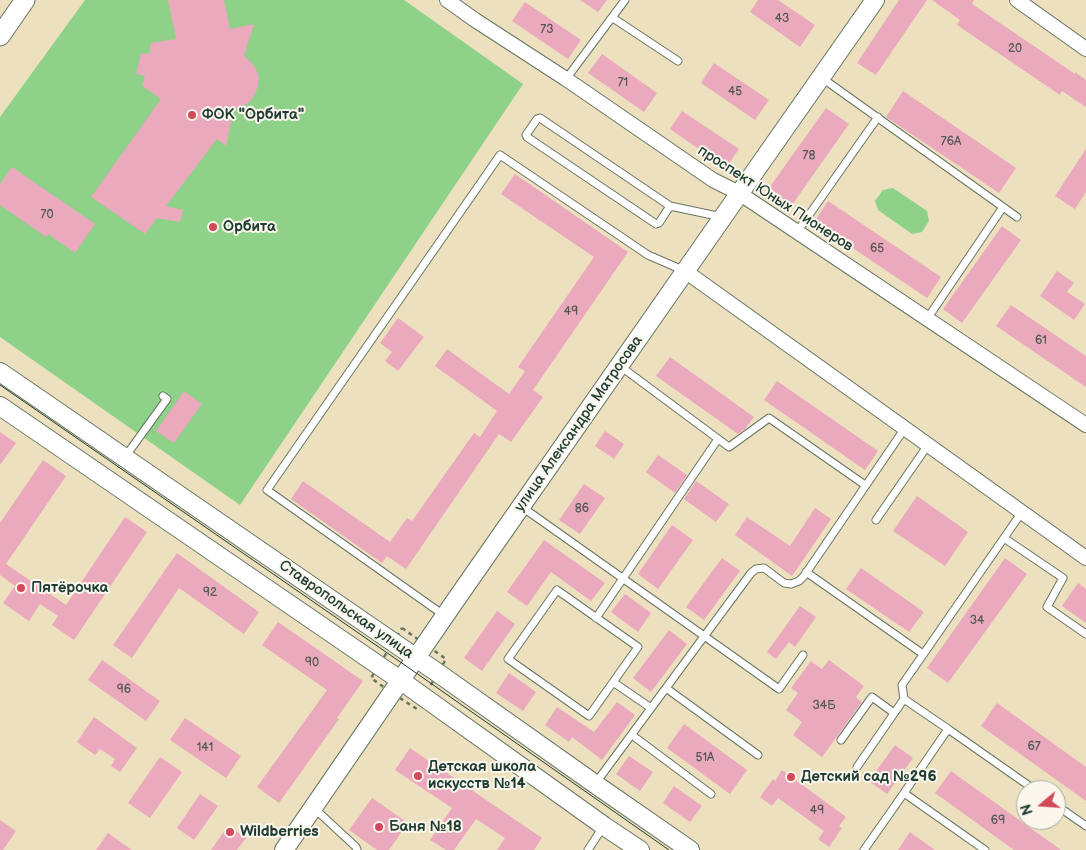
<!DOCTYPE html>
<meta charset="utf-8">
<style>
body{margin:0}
#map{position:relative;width:1086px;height:850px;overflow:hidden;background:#ede0be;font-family:"Balsamiq Sans",sans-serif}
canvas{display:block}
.north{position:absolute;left:1016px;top:780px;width:50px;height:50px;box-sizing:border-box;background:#fbf7ec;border:1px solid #a3ada2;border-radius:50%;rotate:252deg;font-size:14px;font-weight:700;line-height:20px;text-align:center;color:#1f3d34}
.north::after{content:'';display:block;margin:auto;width:18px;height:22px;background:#d1495b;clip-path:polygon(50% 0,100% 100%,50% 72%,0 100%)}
</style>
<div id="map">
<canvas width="1086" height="850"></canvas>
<div class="north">N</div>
</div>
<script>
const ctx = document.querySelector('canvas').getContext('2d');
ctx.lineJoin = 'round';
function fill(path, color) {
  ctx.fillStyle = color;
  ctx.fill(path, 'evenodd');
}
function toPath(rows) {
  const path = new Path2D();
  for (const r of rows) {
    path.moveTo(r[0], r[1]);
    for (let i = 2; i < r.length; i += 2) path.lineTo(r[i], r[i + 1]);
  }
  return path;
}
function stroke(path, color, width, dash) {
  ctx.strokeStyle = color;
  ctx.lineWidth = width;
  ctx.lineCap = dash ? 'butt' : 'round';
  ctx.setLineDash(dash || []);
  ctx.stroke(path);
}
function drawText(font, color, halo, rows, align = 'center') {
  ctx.font = font + ' "Balsamiq Sans",sans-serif';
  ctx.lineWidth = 4;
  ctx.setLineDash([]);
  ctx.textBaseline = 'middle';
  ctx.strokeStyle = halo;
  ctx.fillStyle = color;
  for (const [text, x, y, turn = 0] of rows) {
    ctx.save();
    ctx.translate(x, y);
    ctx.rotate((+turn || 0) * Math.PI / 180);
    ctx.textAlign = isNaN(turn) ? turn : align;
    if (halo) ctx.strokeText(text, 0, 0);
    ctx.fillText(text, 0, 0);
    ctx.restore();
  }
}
const green = toPath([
 [85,0,404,0,523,84,240,505,0,337,0,117],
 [893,188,927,211,929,221,922,232,912,234,878,210,875,201,883,190]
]);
const building = toPath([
 [168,0,224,0,230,29,254,24,244,56,251,62,256,69,259,77,258,86,255,94,250,102,242,106,234,109,226,146,217,139,166,206,183,210,180,222,157,218,145,234,91,197,161,99,142,86,145,76,136,74,141,53,149,54,151,43,176,39],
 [580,0,607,0,598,12],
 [758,0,778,0,815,25,800,47,750,12],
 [899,0,927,0,876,75,857,63],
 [932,0,974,0,972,4,1075,74,1075,72,1086,80,1086,107,1062,91,1060,95,957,25,960,20],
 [525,2,581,40,568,59,512,21],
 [602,54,657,93,644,112,588,73],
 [714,63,769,100,755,120,701,83],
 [903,91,1016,168,999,193,886,117],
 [826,108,849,124,792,205,769,188],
 [682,111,739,149,726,168,670,129],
 [1086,149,1086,192,1075,209,1055,196],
 [12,167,95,224,75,253,48,234,46,237,0,205,0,184],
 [515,174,628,252,533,390,543,397,511,442,499,434,406,569,387,556,382,563,291,499,303,481,390,542,407,518,412,521,474,433,480,437,497,411,435,366,447,349,509,394,525,371,518,367,594,257,501,194],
 [828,201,941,277,927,298,814,222],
 [1002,226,1021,240,962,323,943,309],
 [1057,271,1074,283,1067,292,1085,304,1074,320,1040,296],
 [1011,305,1086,356,1086,387,996,326],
 [398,318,424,337,398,371,385,361,392,352,380,343],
 [670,357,754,417,745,429,738,434,656,376],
 [777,381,878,451,865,470,764,400],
 [184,391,202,404,174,443,156,431],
 [605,431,624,444,614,459,595,446],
 [0,432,16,443,0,465],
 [658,455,687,475,675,493,646,472],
 [43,460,66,476,6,564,66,605,125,517,147,532,74,640,52,625,58,616,40,604,29,621,3,603,15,586,0,575,0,523],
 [696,481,729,504,716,522,684,499],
 [584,484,605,498,580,534,559,520],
 [917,496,968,532,945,566,893,531],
 [815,508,831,519,792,576,735,535,747,517,790,546],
 [672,525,693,540,658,589,638,574],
 [544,540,605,583,591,601,551,572,527,606,507,592],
 [177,553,259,612,244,634,179,588,132,658,113,645],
 [722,558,740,571,704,620,686,607],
 [1005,558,1027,574,948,683,927,668],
 [861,568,924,612,909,632,846,589],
 [1078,583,1086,589,1086,623,1062,606],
 [625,594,651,613,638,632,611,612],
 [800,606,816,617,795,647,789,642,776,659,767,652],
 [497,611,515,624,482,671,464,658],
 [278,622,363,681,337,718,339,719,279,803,257,787,327,690,262,645],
 [669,630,687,644,651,692,633,678],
 [102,660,160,701,146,721,88,680],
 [829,660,864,686,856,697,862,702,822,757,793,735,802,722,786,710,798,693,791,688,811,661,822,669],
 [509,673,536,692,523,711,496,693],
 [617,702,635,715,602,760,572,737,569,742,545,725,557,707,594,732],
 [997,703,1086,767,1086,801,981,726],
 [94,717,137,748,120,772,111,766,115,759,100,749,95,755,77,742],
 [185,718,241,756,226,778,170,740],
 [684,724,747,770,730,794,667,748],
 [895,745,913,758,887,794,869,781],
 [410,748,542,838,534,850,497,850,505,838,476,819,454,850,446,850,430,840,452,808,395,770],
 [629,756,653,772,640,791,616,774],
 [160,757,182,772,150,818,128,803],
 [782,770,846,817,839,826,842,828,829,847,818,839,824,831,778,798,772,806,760,797,773,779,775,781],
 [951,771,1061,850,1014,850,935,793],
 [674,786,702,806,690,822,663,803],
 [200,794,218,806,194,840,177,828],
 [372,798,408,823,389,850,377,850,349,830],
 [0,820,16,831,3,850,0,850],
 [228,826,246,838,237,850,211,850],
 [910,832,935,850,898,850],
 [108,833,132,850,96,850]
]);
const path = toPath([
 [402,628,446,659,417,709,392,693,371,678,402,628]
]);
const service = toPath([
 [613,18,678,61],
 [822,78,1017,217],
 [566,79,625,0],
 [670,206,659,223,656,224,527,137,526,135,537,119,540,118,670,206,722,217],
 [797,232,878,117],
 [927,319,1003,207],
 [620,366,729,447,769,418,865,485],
 [125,457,167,399,163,396],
 [522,507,779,689,803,655],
 [876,520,928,445],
 [1004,538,1063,578,1047,607,1086,634],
 [806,572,923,654],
 [557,590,638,647,589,716,508,659,557,590],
 [445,616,267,490,500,155,648,255,685,271],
 [596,618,718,439],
 [613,682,651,708],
 [666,688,758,755],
 [948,729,904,699,902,685,1022,512],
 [632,735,711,794],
 [841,740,872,697,894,713],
 [857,767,904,699],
 [595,784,751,573,756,569,764,568,784,583,791,584,799,581,804,576,905,428],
 [1056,805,1086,826],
 [314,808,356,847,357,850],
 [588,850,603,827],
 [864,850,904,793],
 [985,850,904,793,948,729,1035,790]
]);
const minor = toPath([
 [447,0,475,20,566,79,713,180,739,193,1086,425],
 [1017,0,1086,49],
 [685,271,1086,558]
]);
const tertiary = toPath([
 [0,372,438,673,595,784,690,850],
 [0,406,400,680,604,826,640,850],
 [284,850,455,601,723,217,875,0]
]);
const secondary = toPath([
 [0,36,25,0]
]);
const tram = toPath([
 [0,385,409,668,669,850]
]);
const markers = [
 [192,115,5,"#d1495b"],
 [213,227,5,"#d1495b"],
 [21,588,5,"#d1495b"],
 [418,776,5,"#d1495b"],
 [791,777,5,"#d1495b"],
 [379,827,5,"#d1495b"],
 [230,832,5,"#d1495b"]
];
const numberNames = [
 ["43",782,19],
 ["73",547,30],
 ["20",1015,49],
 ["71",623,83],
 ["45",735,92],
 ["76А",951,142],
 ["78",809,156],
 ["70",47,215],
 ["65",877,249],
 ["49",571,312],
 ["61",1041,341],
 ["86",582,509],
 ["92",210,593],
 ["34",977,621],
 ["90",312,663],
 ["96",124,690],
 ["34Б",824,706],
 ["67",1034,747],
 ["141",205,748],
 ["51А",705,758],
 ["49",817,811],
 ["69",998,821]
];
const poiNames = [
 ["ФОК \"Орбита\"",202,115],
 ["Орбита",223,227],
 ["Пятёрочка",31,588],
 ["Детская школа",428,767],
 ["искусств №14",428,784],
 ["Детский сад №296",801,777],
 ["Баня №18",389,827],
 ["Wildberries",240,832]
];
const streetNames = [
 ["проспект Юных Пионеров",775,199,33],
 ["улица Александра Матросова",579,424,-55],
 ["Ставропольская улица",346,610,35]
];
fill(green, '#8ed189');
fill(building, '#eaa9bd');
stroke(service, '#677664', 9);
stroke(minor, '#677664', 16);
stroke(tertiary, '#677664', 20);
stroke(secondary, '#677664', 21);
stroke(path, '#677664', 2.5, [4, 4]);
stroke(service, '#fff', 7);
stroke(minor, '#fff', 14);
stroke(tertiary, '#fff', 18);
stroke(secondary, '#fff', 19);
stroke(tram, '#1f3d34', 1);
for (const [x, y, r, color] of markers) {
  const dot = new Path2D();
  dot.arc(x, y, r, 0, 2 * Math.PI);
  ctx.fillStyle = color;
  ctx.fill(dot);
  stroke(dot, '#fbf7ec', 2);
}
drawText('12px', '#525856', null, numberNames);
drawText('bold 15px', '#1f3d34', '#fbf7ec', poiNames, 'left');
drawText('15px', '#1f3d34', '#fbf7ec', streetNames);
</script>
